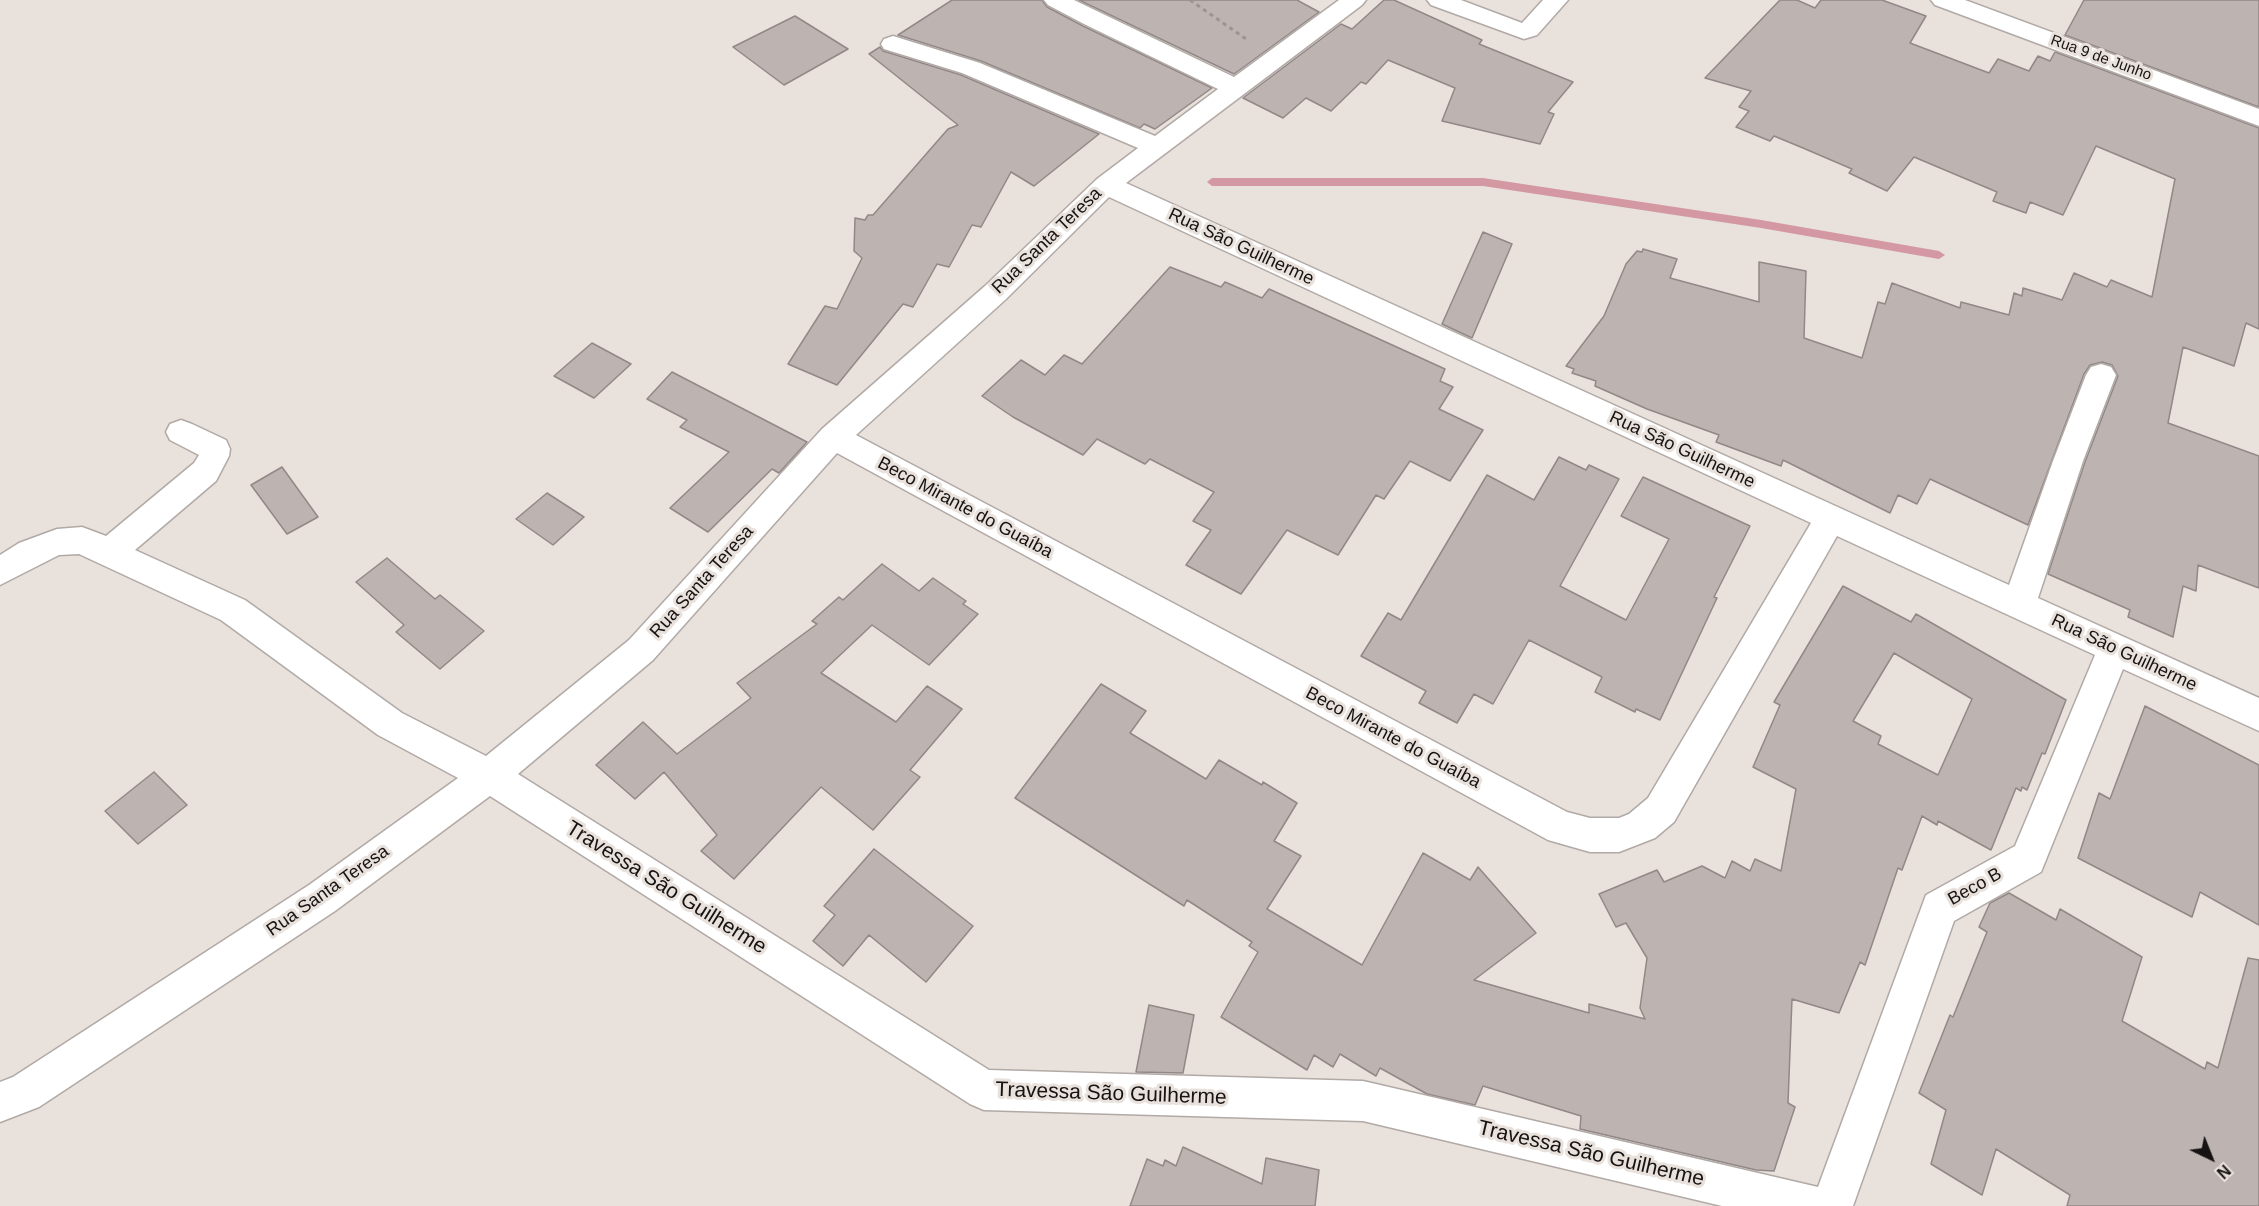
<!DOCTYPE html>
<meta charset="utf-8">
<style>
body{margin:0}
#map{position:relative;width:2259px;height:1206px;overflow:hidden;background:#e9e1dc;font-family:Helvetica,sans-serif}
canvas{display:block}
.north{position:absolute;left:2181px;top:1128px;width:60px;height:60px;-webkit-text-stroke:4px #e9e1dc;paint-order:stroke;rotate:137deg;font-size:16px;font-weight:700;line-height:24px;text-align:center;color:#161312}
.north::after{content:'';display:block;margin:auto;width:21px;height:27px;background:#161312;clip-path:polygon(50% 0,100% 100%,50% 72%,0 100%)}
</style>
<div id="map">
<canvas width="2259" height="1206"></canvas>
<div class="north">N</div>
</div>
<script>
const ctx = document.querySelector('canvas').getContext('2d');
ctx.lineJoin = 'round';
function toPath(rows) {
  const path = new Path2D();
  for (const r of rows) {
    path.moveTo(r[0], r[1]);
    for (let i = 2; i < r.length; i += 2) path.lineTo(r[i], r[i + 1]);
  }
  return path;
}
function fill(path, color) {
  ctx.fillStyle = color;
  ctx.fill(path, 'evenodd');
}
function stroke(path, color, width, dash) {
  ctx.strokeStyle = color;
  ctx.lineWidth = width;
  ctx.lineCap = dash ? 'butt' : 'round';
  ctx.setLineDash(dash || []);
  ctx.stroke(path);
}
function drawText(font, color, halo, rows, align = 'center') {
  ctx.font = font + ' Helvetica,sans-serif';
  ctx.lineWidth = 6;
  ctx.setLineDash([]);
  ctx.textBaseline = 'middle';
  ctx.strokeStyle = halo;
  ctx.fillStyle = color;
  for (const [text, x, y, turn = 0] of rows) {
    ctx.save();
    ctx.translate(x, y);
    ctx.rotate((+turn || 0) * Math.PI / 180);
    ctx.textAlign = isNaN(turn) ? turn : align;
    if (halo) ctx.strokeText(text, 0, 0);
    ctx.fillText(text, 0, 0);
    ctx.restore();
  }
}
const stream = toPath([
 [1212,178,1483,178,1761,220,1939,251,1945,255,1939,259,1761,228,1483,186,1212,186,1207,182,1212,178]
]);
const building = toPath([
 [952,0,1042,0,1047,7,1083,26,1212,88,1155,129,1144,124,1140,128,981,61,898,35,952,0],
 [1079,0,1297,0,1319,12,1234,74,1079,0],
 [1384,0,1394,0,1482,40,1479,44,1573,82,1548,112,1554,114,1540,144,1442,121,1455,88,1388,60,1366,84,1361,82,1331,111,1306,98,1283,118,1243,98,1341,24,1352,29,1384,0],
 [1780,0,1797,0,1815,8,1821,0,1882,0,1926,16,1910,43,1989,73,1998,59,2029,71,2038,56,2050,61,2055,52,2259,128,2259,329,2246,323,2234,366,2183,347,2168,423,2259,456,2259,588,2198,565,2196,591,2183,586,2173,637,2128,617,2130,610,2048,574,2085,462,2118,376,2112,365,2102,362,2090,365,2084,374,2028,525,1930,479,1917,504,1898,495,1890,513,1783,460,1781,466,1716,442,1719,435,1647,409,1595,386,1596,381,1572,373,1574,369,1566,366,1604,316,1626,264,1637,251,1642,252,1643,249,1677,259,1670,278,1759,302,1759,262,1806,271,1804,338,1862,358,1878,302,1885,304,1892,283,1960,308,1961,302,2009,315,2014,293,2022,296,2023,288,2062,300,2074,273,2107,287,2111,280,2152,297,2175,179,2096,146,2063,215,2030,202,2026,213,1993,201,1997,192,1914,157,1887,191,1849,173,1852,169,1803,148,1774,136,1770,141,1736,127,1749,111,1739,107,1751,91,1705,78,1780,0],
 [2084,0,2259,0,2259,107,2065,35,2084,0],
 [795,16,848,49,784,85,733,47,795,16],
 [880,47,883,51,961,75,1099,134,1034,186,1011,172,981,227,972,225,949,267,937,264,913,307,903,304,837,385,788,364,825,306,837,309,862,258,854,251,855,218,865,220,868,215,873,215,948,129,958,125,869,54,880,47],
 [1483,232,1512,244,1472,338,1442,324,1483,232],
 [1170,267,1221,287,1225,282,1262,298,1269,289,1445,369,1440,381,1453,387,1439,409,1483,430,1450,481,1410,461,1384,499,1376,495,1338,555,1287,530,1241,594,1186,565,1211,530,1193,521,1214,492,1150,459,1145,464,1097,439,1083,455,1013,417,982,396,1021,360,1045,375,1064,355,1082,364,1170,267],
 [592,343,631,364,594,398,554,376,592,343],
 [672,372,807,442,779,473,772,469,708,532,670,508,729,452,680,427,687,420,647,399,672,372],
 [1559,457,1586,470,1589,465,1619,479,1560,586,1626,620,1669,539,1621,516,1643,477,1750,526,1714,597,1717,598,1660,720,1636,709,1635,712,1595,692,1602,677,1529,640,1493,704,1474,694,1457,723,1419,703,1426,691,1361,656,1388,613,1401,620,1487,475,1534,500,1559,457],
 [282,467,318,517,287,534,251,485,282,467],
 [547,493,584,517,553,545,516,519,547,493],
 [387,558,435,599,440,595,484,631,440,669,396,632,404,625,356,582,387,558],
 [882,564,919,591,933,578,966,601,963,604,978,614,929,665,872,625,821,673,896,722,927,686,962,709,910,770,920,777,873,830,821,787,734,879,701,851,717,835,664,772,635,799,596,765,643,722,677,754,751,698,737,683,817,624,812,621,839,597,843,600,882,564],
 [1843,586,1911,622,1916,614,2066,700,2045,754,2042,753,2027,790,2022,787,2021,791,2016,788,1991,850,1938,821,1937,825,1922,816,1902,870,1898,868,1865,965,1860,962,1839,1013,1792,999,1788,1103,1795,1107,1774,1171,1756,1170,1580,1129,1581,1116,1483,1086,1475,1105,1427,1094,1380,1068,1376,1076,1340,1054,1333,1067,1314,1055,1307,1070,1221,1017,1258,952,1249,946,1252,942,1187,900,1184,906,1015,798,1101,684,1146,711,1130,733,1206,779,1219,760,1262,785,1263,782,1297,803,1274,841,1301,856,1267,909,1362,965,1423,853,1470,880,1478,867,1536,933,1474,980,1589,1013,1589,1004,1645,1019,1640,1008,1647,958,1626,923,1616,927,1599,894,1657,870,1664,882,1702,866,1725,878,1732,861,1750,871,1755,859,1781,871,1796,789,1753,767,1780,705,1774,702,1843,586],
 [1894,653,1972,699,1938,775,1878,744,1881,736,1853,721,1894,653],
 [2145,706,2259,765,2259,925,2200,892,2192,917,2078,858,2099,793,2110,799,2145,706],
 [154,772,187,805,138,844,105,811,154,772],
 [874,849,973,926,926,982,869,935,843,966,813,941,835,915,824,906,874,849],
 [2009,893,2056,920,2060,909,2142,957,2122,1021,2205,1069,2207,1062,2218,1068,2248,958,2259,960,2259,1206,2067,1206,2070,1195,1996,1149,1982,1195,1931,1164,1946,1110,1919,1093,1950,1015,1953,1017,1987,932,1979,927,1990,903,2009,893],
 [1149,1005,1194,1015,1183,1073,1136,1072,1149,1005],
 [1183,1147,1262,1184,1266,1158,1319,1170,1315,1206,1130,1206,1147,1159,1163,1166,1165,1160,1176,1166,1183,1147]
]);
const path = toPath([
 [1190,0,1246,39]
]);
const minor = toPath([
 [1044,0,1074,0,1234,77,1339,0,1366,0,1362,5,1126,183,2009,585,2053,461,2086,375,2091,367,2101,364,2111,367,2116,375,2083,461,2038,598,2259,698,2259,731,2123,669,2041,872,1954,921,1853,1206,1722,1206,1363,1121,984,1110,970,1104,490,796,335,911,39,1107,0,1122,0,1082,13,1077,309,885,458,778,378,735,221,620,79,554,59,555,0,585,0,555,19,543,57,529,82,527,106,536,194,463,199,455,170,440,166,432,170,424,181,420,192,424,226,440,230,449,229,456,216,481,135,550,245,600,402,713,486,756,629,640,822,429,985,286,1097,179,1138,148,962,73,884,49,881,44,884,39,893,36,980,63,1155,136,1218,89,1084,24,1048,5,1044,0],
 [1109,197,1811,523,1648,798,1629,814,1619,818,1590,818,1567,812,856,435,1005,300,1109,197],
 [837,453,1548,840,1590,852,1619,852,1655,838,1674,822,1837,536,2095,655,2015,846,1926,895,1818,1187,1363,1081,989,1070,518,774,653,660,837,453],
 [1427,0,1461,0,1522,23,1543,0,1568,0,1537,35,1524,39,1431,5,1427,0],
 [1931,0,1965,0,2259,109,2259,126,1935,5,1931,0]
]);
const farStreetnames = [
 ["Rua 9 de Junho",2101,58,20]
];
const streetNames = [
 ["Rua Santa Teresa",1047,241,-44],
 ["Rua São Guilherme",1241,247,25],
 ["Rua São Guilherme",1682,450,25],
 ["Beco Mirante do Guaíba",965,508,28],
 ["Rua Santa Teresa",702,582,-48],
 ["Rua São Guilherme",2124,653,25],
 ["Beco Mirante do Guaíba",1393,738,28],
 ["Beco B",1975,887,-29],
 ["Rua Santa Teresa",328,891,-35]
];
const nearStreetnames = [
 ["Travessa São Guilherme",666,888,32],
 ["Travessa São Guilherme",1111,1094,2],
 ["Travessa São Guilherme",1591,1154,13]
];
fill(stream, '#d398a2');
fill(building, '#bdb4b2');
stroke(building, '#918887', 1.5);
stroke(minor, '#b1a9a5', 3);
stroke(path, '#9b9491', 3, [4, 4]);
fill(minor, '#fff');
drawText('15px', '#161312', '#e9e1dc', farStreetnames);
drawText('18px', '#161312', '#e9e1dc', streetNames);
drawText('21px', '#161312', '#e9e1dc', nearStreetnames);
</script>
